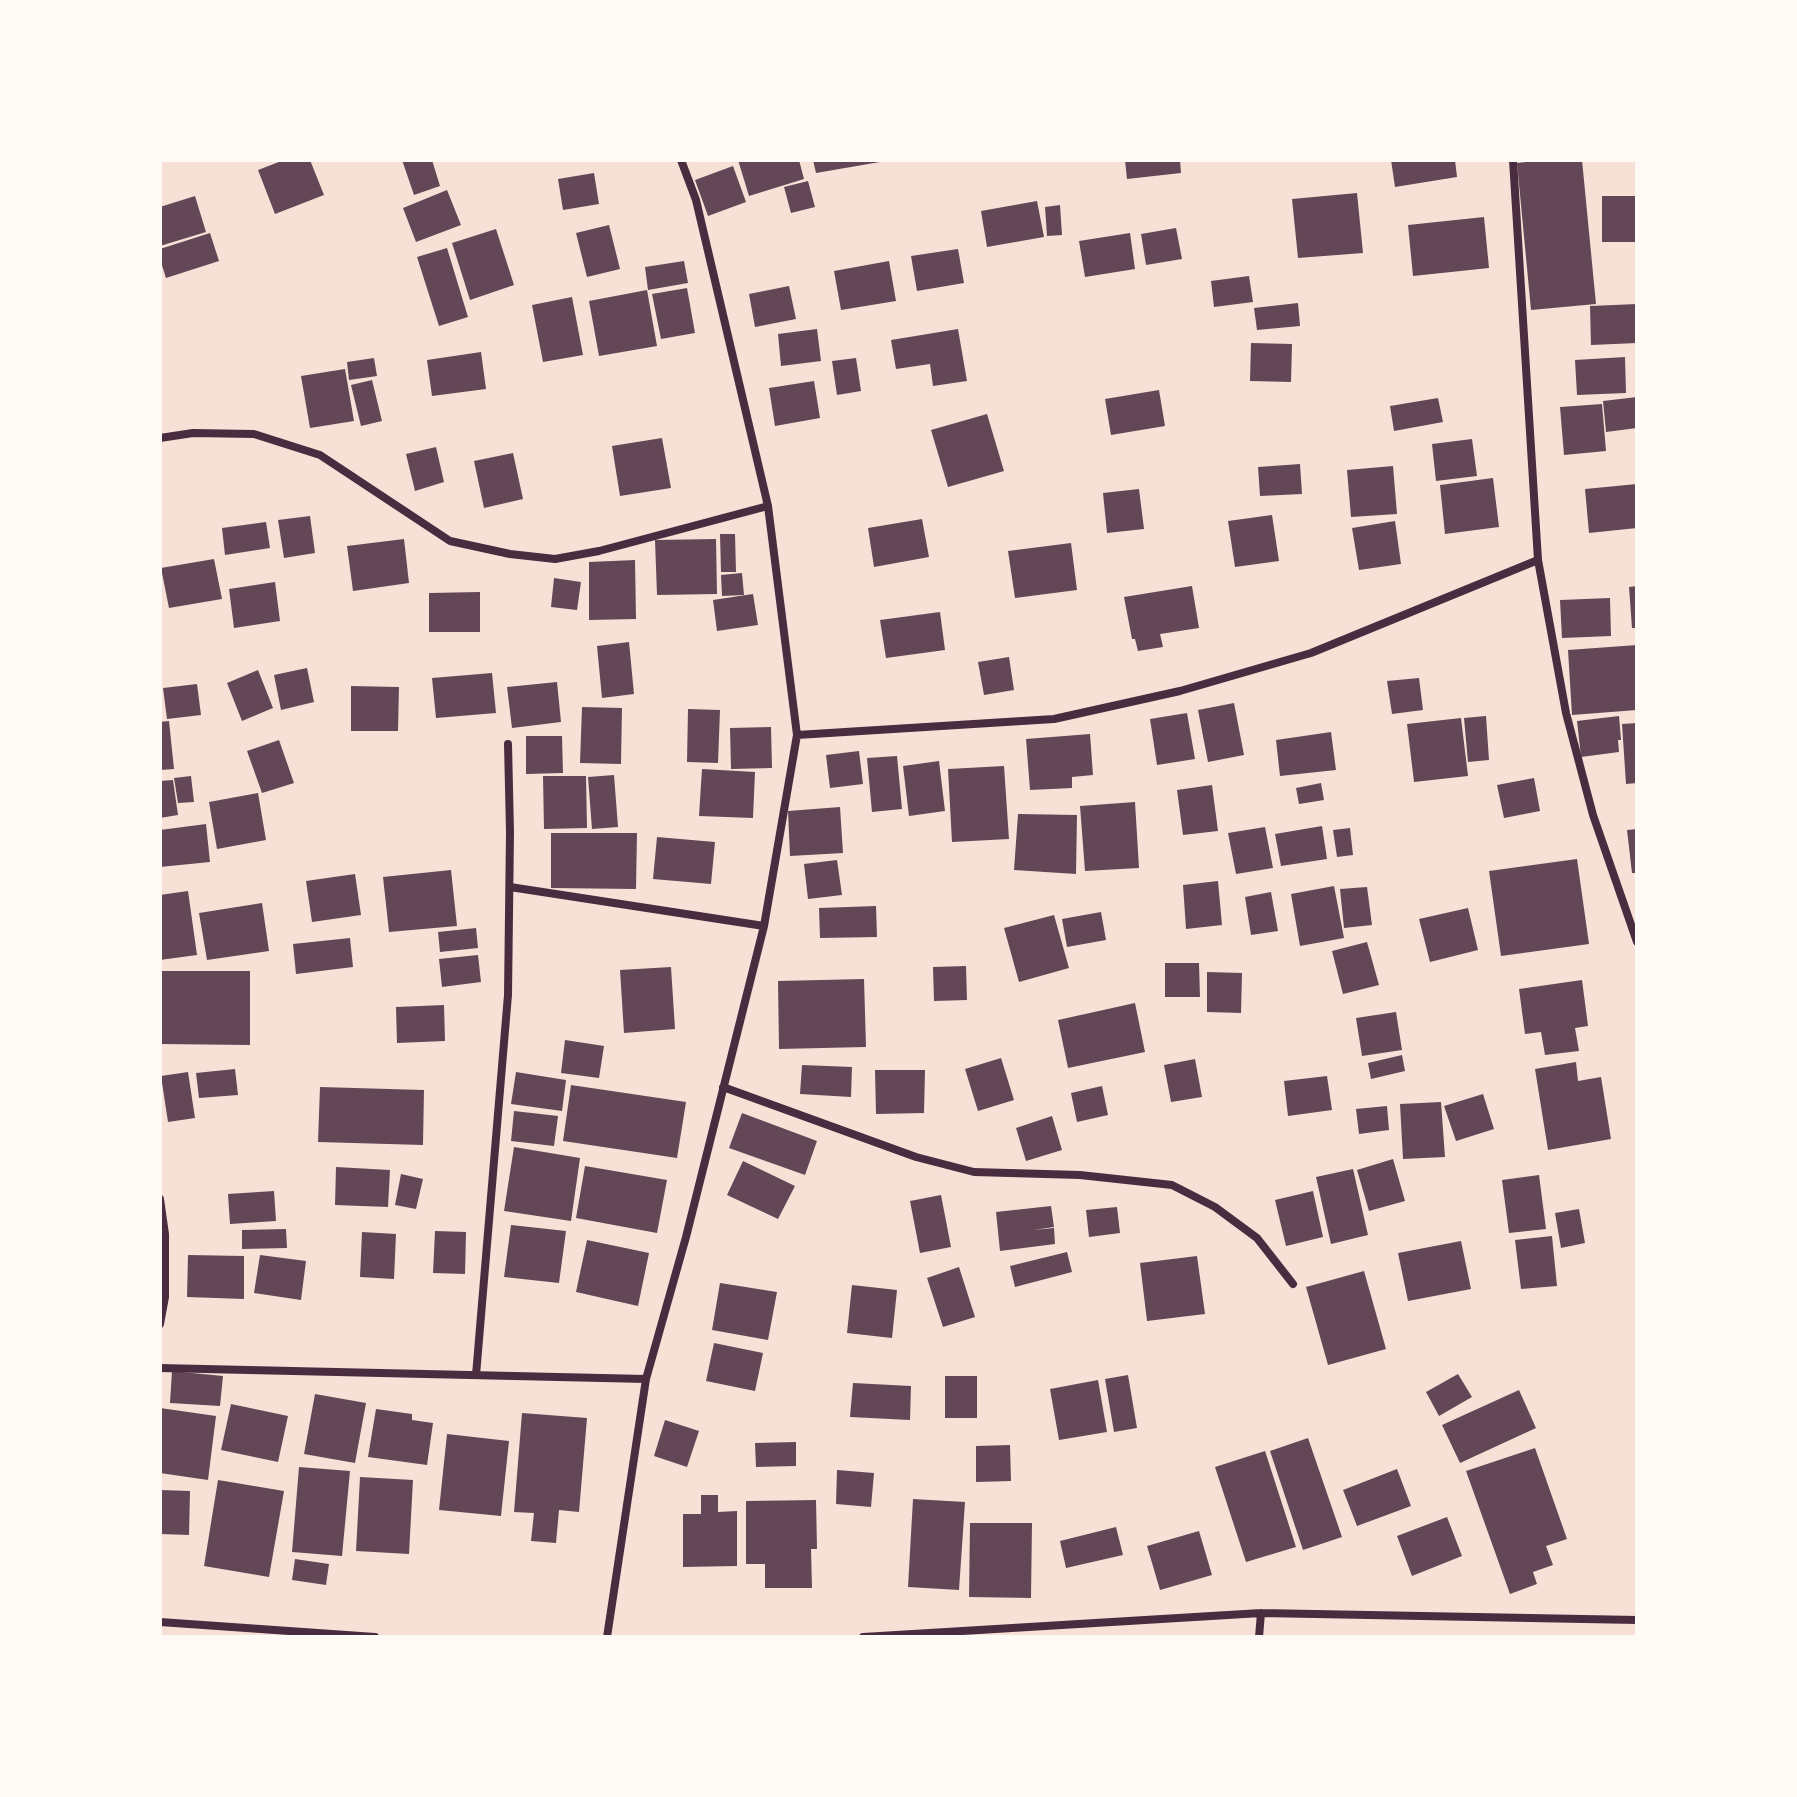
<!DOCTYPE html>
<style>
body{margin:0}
#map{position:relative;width:1797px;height:1797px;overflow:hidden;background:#f7e1d7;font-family:Poppins,sans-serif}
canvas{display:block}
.frame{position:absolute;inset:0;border:162px solid #fffaf5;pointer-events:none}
</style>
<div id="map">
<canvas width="1797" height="1797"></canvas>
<div class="frame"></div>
</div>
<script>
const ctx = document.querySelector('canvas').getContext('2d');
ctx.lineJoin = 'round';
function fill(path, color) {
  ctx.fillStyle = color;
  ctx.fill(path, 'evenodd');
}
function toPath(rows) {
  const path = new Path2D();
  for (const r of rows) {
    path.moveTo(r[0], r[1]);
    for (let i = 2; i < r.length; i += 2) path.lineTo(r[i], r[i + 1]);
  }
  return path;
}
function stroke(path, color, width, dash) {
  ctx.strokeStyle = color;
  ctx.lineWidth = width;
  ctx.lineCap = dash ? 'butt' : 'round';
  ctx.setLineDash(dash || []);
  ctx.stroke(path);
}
const building = toPath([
 [284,160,310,160,324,195,275,214,258,170],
 [402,160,432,160,440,186,414,195],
 [738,160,799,160,804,179,749,196],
 [813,160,879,160,880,162,816,173],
 [1125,160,1180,160,1181,173,1127,179],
 [1391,160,1455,160,1457,177,1395,187],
 [1545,160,1582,160,1596,304,1531,310,1517,163],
 [733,166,746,202,708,216,695,180],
 [594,173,599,204,563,210,558,179],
 [808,181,815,207,791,213,784,187],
 [447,190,461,225,416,242,403,208],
 [1357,193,1363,253,1298,258,1292,199],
 [195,196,206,232,160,246,160,207],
 [1602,196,1637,196,1637,242,1602,242],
 [1037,201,1044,237,987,247,981,211],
 [1060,205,1062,235,1047,236,1045,207],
 [1484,217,1489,268,1413,276,1408,225],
 [609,225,620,269,587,277,576,233],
 [1176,228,1182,259,1146,265,1141,234],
 [496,229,514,285,470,300,452,243],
 [210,233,219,261,166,278,160,259,160,249],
 [1130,233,1135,269,1085,277,1079,241],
 [447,248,468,317,439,326,417,257],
 [958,249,964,283,917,291,911,256],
 [684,261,688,283,648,290,645,267],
 [889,261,896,301,841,310,834,271],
 [1249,276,1253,302,1214,307,1211,281],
 [789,286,796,319,755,327,749,294],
 [687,288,695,333,661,339,652,294],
 [647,290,657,346,599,356,589,301],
 [572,297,583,355,543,362,532,305],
 [1298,303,1300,326,1257,330,1254,308],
 [1637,304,1637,343,1591,345,1590,306],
 [817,329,821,361,781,366,778,334],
 [958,329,967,381,933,386,930,364,896,369,891,340],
 [1251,343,1292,344,1291,382,1250,381],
 [481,352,486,389,432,396,427,360],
 [1625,357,1626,393,1577,395,1575,360],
 [374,358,377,376,349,380,347,362],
 [856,358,861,391,837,395,832,361],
 [345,369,354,421,310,428,301,376],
 [372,380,382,421,361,426,351,385],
 [814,381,820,418,775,426,769,388],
 [1159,390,1165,426,1111,435,1105,399],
 [1637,397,1637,428,1606,432,1603,401],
 [1438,398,1443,422,1394,431,1390,406],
 [1602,404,1606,451,1564,455,1560,407],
 [987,414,1004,471,948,487,931,430],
 [662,438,671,488,620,496,612,446],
 [1472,439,1477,476,1436,481,1432,444],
 [436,447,444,482,415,491,406,454],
 [513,453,523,499,484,508,474,461],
 [1300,464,1302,494,1260,496,1258,467],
 [1393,466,1397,514,1351,517,1347,470],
 [1493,478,1499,527,1445,534,1440,485],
 [1637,484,1637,528,1589,533,1585,489],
 [1139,489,1144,529,1107,533,1103,493],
 [1272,515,1279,561,1235,567,1228,521],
 [310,516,315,553,284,558,278,520],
 [922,519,929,557,874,567,868,528],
 [1395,521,1401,564,1359,570,1352,528],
 [266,522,270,548,225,555,222,528],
 [720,534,735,534,736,572,721,572],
 [404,539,409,583,353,591,347,546],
 [716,539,717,594,657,595,655,540],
 [1071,543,1077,590,1015,598,1008,551],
 [214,559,222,599,169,608,161,568],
 [635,560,636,619,589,620,589,562],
 [742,573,744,595,722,596,721,575],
 [554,578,581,582,577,610,551,607],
 [275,582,280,621,234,628,229,589],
 [1192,586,1199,628,1160,634,1163,647,1138,651,1135,639,1132,639,1124,597],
 [1637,586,1637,628,1632,628,1629,587],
 [480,592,480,632,429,632,429,593],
 [753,594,758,625,717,631,713,600],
 [1610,598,1611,636,1562,638,1560,600],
 [940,612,945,650,886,658,880,620],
 [629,642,634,694,602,698,597,646],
 [1637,645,1637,710,1572,715,1568,650],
 [1009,657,1014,690,984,695,978,662],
 [307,668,314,702,281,710,274,675],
 [258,670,273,708,242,721,227,683],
 [492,673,496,713,436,718,432,678],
 [1419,678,1423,710,1392,714,1387,681],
 [557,682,561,722,512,728,507,687],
 [197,684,201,715,167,719,163,688],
 [351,686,399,687,398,731,351,731],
 [1234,703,1244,755,1208,762,1198,710],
 [582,707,622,708,621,764,580,763],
 [688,709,720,710,718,763,687,762],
 [1187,713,1195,759,1157,765,1150,719],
 [1486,716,1489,760,1468,762,1464,718],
 [1619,716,1621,740,1618,740,1619,752,1581,757,1577,721],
 [1461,718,1468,776,1414,782,1407,724],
 [169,721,174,769,160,770,160,722],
 [1637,723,1637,783,1626,784,1622,724],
 [771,727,772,768,731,769,730,728],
 [1331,732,1336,770,1280,776,1276,740],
 [1090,734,1093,775,1072,777,1072,788,1030,790,1026,739],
 [526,736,562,736,563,773,526,774],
 [279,740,294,783,262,793,247,751],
 [859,751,863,784,830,788,826,755],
 [897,756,902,809,872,812,867,758],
 [939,761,945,811,909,816,903,766],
 [1004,766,1009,839,952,842,948,769],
 [702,769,755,772,753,818,699,816],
 [614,775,618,827,592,829,588,777],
 [191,776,194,802,178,803,174,778],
 [543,776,586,776,587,828,544,829],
 [1534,778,1540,811,1504,818,1497,785],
 [173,780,178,815,160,818,160,781],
 [1321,783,1324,800,1299,804,1296,788],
 [1212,785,1218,831,1183,835,1177,790],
 [258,793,266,840,217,849,209,802],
 [1135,802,1139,868,1085,871,1080,806],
 [840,807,843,853,790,856,788,811],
 [1018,814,1077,815,1076,874,1014,870],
 [206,824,210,862,160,867,160,830],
 [1322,826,1327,859,1281,866,1275,834],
 [1265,827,1273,868,1236,874,1228,833],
 [1350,828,1353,855,1337,857,1333,830],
 [1637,829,1637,873,1632,873,1627,830],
 [551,833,637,833,636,889,551,888],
 [657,837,715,842,711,884,653,879],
 [1577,859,1589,944,1501,956,1489,871],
 [837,860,842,895,808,899,804,864],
 [451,870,457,926,389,932,383,877],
 [355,874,361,915,312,922,306,881],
 [1218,881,1222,925,1186,929,1183,885],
 [1334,886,1344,938,1300,946,1291,894],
 [1367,887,1372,925,1344,928,1340,889],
 [188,891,197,955,160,960,160,895],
 [1271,892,1278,931,1251,935,1245,897],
 [262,903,269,951,207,960,199,913],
 [876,906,877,937,820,938,819,908],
 [1468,908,1478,950,1430,962,1419,919],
 [1101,912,1106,940,1067,947,1062,919],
 [1054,915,1069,968,1019,982,1004,928],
 [476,928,478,948,440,952,438,932],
 [350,938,353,967,296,974,293,944],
 [1367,942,1379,985,1343,994,1332,951],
 [478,955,481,982,442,987,439,959],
 [1165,963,1199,963,1200,997,1165,997],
 [966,966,967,1000,934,1001,933,967],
 [671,967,675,1029,624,1033,620,970],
 [160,971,250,971,250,1045,160,1044],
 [1207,972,1242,973,1241,1013,1207,1012],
 [864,979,866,1047,779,1049,778,981],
 [1582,980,1588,1026,1575,1028,1579,1051,1545,1055,1541,1032,1525,1034,1519,989],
 [1135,1003,1145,1052,1068,1068,1058,1020],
 [444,1005,445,1041,397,1043,396,1007],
 [1396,1012,1402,1050,1362,1056,1356,1018],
 [565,1040,604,1046,599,1078,561,1073],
 [1402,1055,1405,1071,1371,1079,1368,1063],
 [1001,1058,1014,1100,978,1111,965,1069],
 [1195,1059,1202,1097,1171,1102,1164,1065],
 [1576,1062,1578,1081,1601,1077,1611,1139,1548,1150,1535,1069],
 [802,1065,852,1067,851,1097,800,1094],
 [235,1069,238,1095,199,1098,196,1073],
 [875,1070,925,1070,924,1113,876,1114],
 [188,1072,195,1118,168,1122,161,1076],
 [516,1072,566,1080,562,1111,511,1104],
 [1327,1076,1332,1110,1288,1116,1284,1081],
 [571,1085,686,1102,677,1158,563,1141],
 [1102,1086,1108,1115,1077,1122,1071,1093],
 [320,1087,424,1090,423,1145,318,1142],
 [1483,1094,1494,1129,1456,1141,1444,1106],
 [1441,1102,1445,1157,1403,1159,1400,1104],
 [1387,1106,1389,1130,1359,1134,1356,1109],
 [514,1111,558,1116,554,1146,511,1141],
 [742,1113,817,1141,805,1175,729,1148],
 [1052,1116,1062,1150,1026,1161,1016,1128],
 [514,1147,580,1158,571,1221,504,1211],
 [1393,1159,1405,1201,1369,1211,1357,1170],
 [743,1161,795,1186,778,1219,727,1195],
 [585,1166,667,1180,657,1233,576,1218],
 [336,1167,390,1170,388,1207,335,1205],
 [1353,1169,1368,1235,1331,1244,1316,1177],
 [401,1174,423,1179,416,1209,395,1205],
 [1539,1175,1546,1229,1509,1233,1502,1180],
 [274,1191,276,1221,230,1224,228,1194],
 [1313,1191,1323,1237,1286,1246,1275,1200],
 [941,1195,951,1247,920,1253,910,1201],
 [1051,1206,1054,1227,1033,1230,1054,1228,1055,1244,1000,1251,996,1212],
 [1117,1207,1120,1233,1089,1237,1086,1210],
 [1579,1209,1585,1243,1561,1248,1555,1213],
 [511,1225,566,1231,559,1283,504,1277],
 [286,1229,287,1248,242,1249,242,1230],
 [435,1231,466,1232,465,1274,433,1273],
 [362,1232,396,1234,394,1279,360,1277],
 [1552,1236,1557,1286,1521,1289,1515,1240],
 [587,1240,649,1253,638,1306,576,1292],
 [1461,1241,1471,1289,1408,1301,1398,1253],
 [1067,1252,1072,1272,1015,1287,1010,1266],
 [188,1255,244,1256,244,1299,187,1297],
 [260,1255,306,1261,301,1300,254,1293],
 [1197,1256,1205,1314,1147,1321,1140,1263],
 [959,1267,975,1317,943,1327,927,1278],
 [1364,1271,1386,1349,1328,1365,1306,1287],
 [720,1283,777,1292,768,1340,712,1330],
 [852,1285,897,1290,892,1338,847,1333],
 [714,1343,763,1353,755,1391,706,1381],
 [172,1371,223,1376,220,1406,170,1403],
 [1458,1374,1472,1397,1439,1416,1426,1392],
 [1128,1375,1137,1428,1114,1432,1105,1379],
 [945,1376,977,1376,977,1418,945,1418],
 [1098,1380,1107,1432,1059,1440,1050,1389],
 [853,1383,911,1386,910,1420,850,1417],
 [1519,1390,1536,1428,1460,1463,1442,1425],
 [315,1394,366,1403,355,1463,304,1454],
 [231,1404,288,1416,278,1462,221,1450],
 [160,1408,216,1416,208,1480,160,1473],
 [376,1409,412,1414,412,1420,433,1423,427,1465,368,1457],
 [522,1413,587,1418,579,1512,559,1510,556,1543,531,1541,534,1513,514,1512],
 [665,1420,699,1431,687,1467,654,1456],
 [447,1434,509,1441,501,1516,439,1510],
 [1308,1438,1342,1537,1303,1550,1270,1451],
 [796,1442,796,1466,756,1467,755,1443],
 [1010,1445,1011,1481,976,1482,976,1446],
 [1535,1448,1567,1539,1546,1546,1553,1565,1533,1572,1537,1584,1510,1594,1466,1471],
 [1265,1451,1296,1547,1246,1562,1215,1467],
 [299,1467,350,1471,342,1556,292,1552],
 [1397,1469,1411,1506,1357,1526,1343,1490],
 [837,1470,874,1473,871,1507,836,1504],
 [360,1477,413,1480,409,1554,356,1551],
 [218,1480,284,1491,269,1577,204,1566],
 [160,1490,190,1491,189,1535,160,1534],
 [701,1495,718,1495,718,1512,737,1511,737,1566,683,1567,683,1514,701,1514],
 [913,1499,965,1502,959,1590,908,1587],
 [816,1500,817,1549,811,1549,812,1588,765,1588,765,1564,746,1564,746,1501],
 [1447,1517,1462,1556,1412,1576,1397,1536],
 [970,1523,1032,1523,1031,1598,969,1597],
 [1116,1527,1123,1555,1066,1568,1060,1541],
 [1199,1531,1212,1575,1160,1590,1147,1546],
 [295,1559,329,1564,326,1585,292,1580]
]);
const minor = toPath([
 [1513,160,1538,560,1566,713,1593,815,1637,942],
 [160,438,193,433,254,434,320,455,450,541,510,554,555,559,599,551,768,506],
 [797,735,1054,719,1180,691,1311,653,1538,560],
 [510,887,764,926],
 [723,1087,916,1157,974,1172,1080,1175,1172,1185,1215,1207,1257,1238,1293,1284],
 [160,1199,165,1234,165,1297,160,1324],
 [160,1368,646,1379],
 [476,1375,508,995,510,832,508,744],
 [160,1622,375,1637],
 [607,1637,646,1379,686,1237,764,926,797,735,768,506,696,200,681,160],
 [863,1637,1261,1613,1637,1620],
 [1259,1637,1261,1613]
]);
fill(building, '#644757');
stroke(minor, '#4a2c40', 8);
</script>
